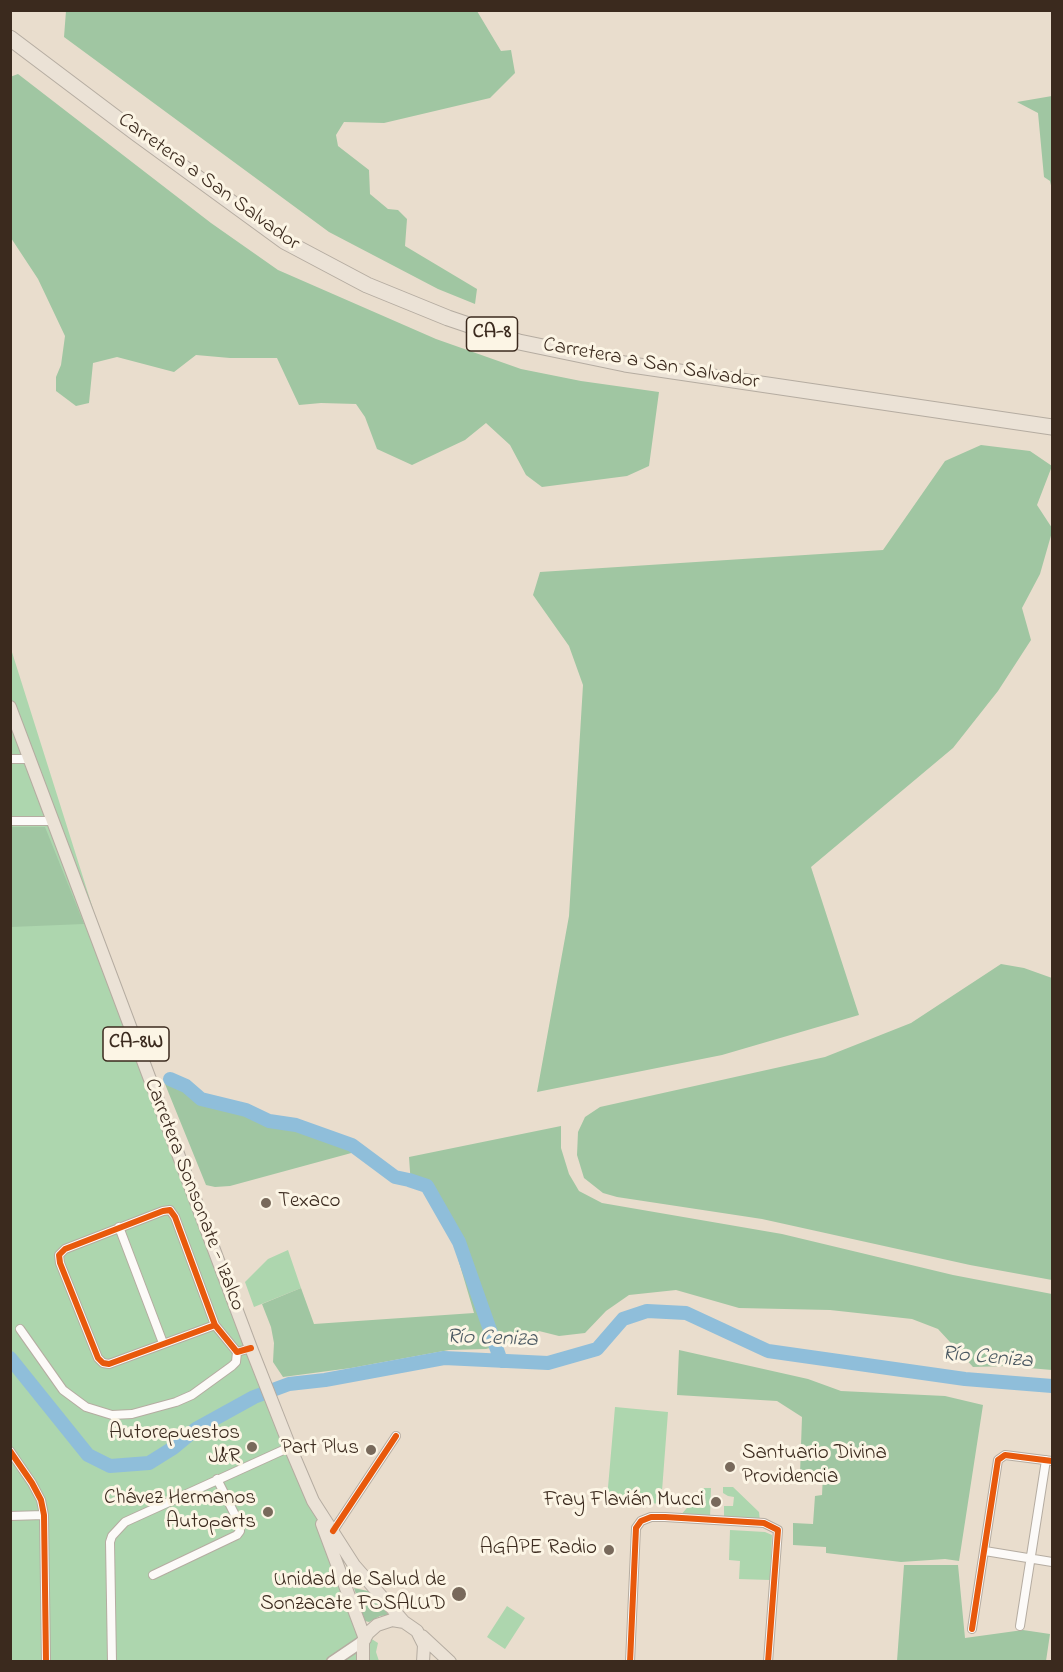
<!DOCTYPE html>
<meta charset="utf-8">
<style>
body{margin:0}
#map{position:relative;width:1063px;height:1672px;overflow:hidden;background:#e9ddcd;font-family:"Indie Flower",sans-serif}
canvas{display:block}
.frame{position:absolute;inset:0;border:12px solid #3b2a1e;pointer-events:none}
</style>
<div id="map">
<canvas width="1063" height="1672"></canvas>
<div class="frame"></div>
</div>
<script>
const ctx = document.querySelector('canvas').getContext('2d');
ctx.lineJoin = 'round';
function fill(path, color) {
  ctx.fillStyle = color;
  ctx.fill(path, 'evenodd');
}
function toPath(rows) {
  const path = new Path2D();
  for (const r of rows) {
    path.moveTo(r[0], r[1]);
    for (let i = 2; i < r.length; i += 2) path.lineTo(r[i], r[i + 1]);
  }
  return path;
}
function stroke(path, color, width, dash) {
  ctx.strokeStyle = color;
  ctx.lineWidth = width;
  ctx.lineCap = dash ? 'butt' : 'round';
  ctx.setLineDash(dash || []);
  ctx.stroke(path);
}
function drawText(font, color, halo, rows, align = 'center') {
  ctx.font = font + ' "Indie Flower",sans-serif';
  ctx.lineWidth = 6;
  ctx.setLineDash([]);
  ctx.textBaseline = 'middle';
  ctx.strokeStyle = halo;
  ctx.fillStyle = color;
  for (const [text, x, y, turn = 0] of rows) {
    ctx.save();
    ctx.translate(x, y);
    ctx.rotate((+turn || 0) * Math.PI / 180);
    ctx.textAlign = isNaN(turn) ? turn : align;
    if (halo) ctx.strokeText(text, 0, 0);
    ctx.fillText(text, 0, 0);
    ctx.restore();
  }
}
const green = toPath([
 [11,649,117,985,370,1638,378,1643,376,1652,379,1661,11,1661],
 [288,1250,301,1288,254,1307,245,1282,268,1259],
 [615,1407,668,1412,661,1504,607,1499],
 [723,1487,733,1487,759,1512,760,1521,724,1519,724,1506,733,1506,734,1497,728,1496,723,1493],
 [704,1488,711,1488,710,1518,680,1516],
 [730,1530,765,1532,772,1535,770,1580,739,1579,740,1561,729,1560],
 [507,1606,525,1618,505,1649,487,1637]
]);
const forest = toPath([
 [66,11,477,11,501,51,511,50,515,73,490,98,384,123,344,122,336,135,338,146,369,170,370,194,388,209,398,210,407,219,405,246,477,289,475,304,438,289,329,232,64,37],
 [18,74,211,223,278,270,436,339,521,369,581,381,659,392,649,466,627,476,542,487,526,475,510,445,486,423,465,440,412,465,377,449,365,417,356,404,321,403,299,405,277,358,230,358,196,355,174,372,117,357,93,363,89,403,76,406,56,391,56,377,61,365,65,336,38,279,11,238,10,77],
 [1052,96,1052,190,1050,181,1044,177,1038,113,1017,102],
 [981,445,1030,451,1052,466,1037,505,1052,528,1052,532,1040,574,1022,608,1031,640,998,691,953,748,811,867,859,1015,722,1055,537,1092,569,916,583,685,569,646,533,595,540,572,883,550,945,461],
 [11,827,45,827,84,924,11,927],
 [1001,964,1024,968,1052,978,1052,1280,970,1265,762,1219,617,1197,603,1193,584,1178,577,1155,578,1132,585,1117,600,1107,825,1057,911,1023],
 [165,1084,185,1088,200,1102,245,1111,268,1122,295,1126,355,1152,230,1186,215,1187,206,1185],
 [561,1126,561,1148,569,1174,579,1191,602,1203,782,1234,953,1275,1052,1294,1052,1370,1006,1366,973,1367,938,1329,912,1319,830,1310,739,1308,676,1290,629,1295,606,1311,585,1333,559,1336,539,1331,520,1346,509,1343,486,1349,449,1350,351,1368,283,1377,273,1362,274,1343,271,1327,262,1304,301,1288,314,1324,474,1313,454,1245,424,1190,411,1186,409,1157],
 [679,1350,808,1379,841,1391,945,1396,983,1405,959,1561,945,1559,901,1562,826,1553,826,1547,793,1545,793,1523,813,1524,815,1496,822,1495,823,1475,800,1474,802,1417,777,1401,677,1395],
 [904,1565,958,1565,965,1638,1023,1630,1050,1634,1046,1661,897,1661],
 [354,1588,368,1591,389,1615,380,1616,369,1622,365,1621]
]);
const river = toPath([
 [170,1079,186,1086,201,1099,246,1110,269,1121,296,1125,352,1145,395,1177,409,1180,427,1186,459,1242,501,1361],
 [10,1358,88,1455,110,1466,149,1463,173,1448,196,1429,254,1397,289,1384,325,1380,444,1358,548,1363,597,1349,623,1319,647,1311,686,1313,768,1351,965,1379,1052,1386]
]);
const street = toPath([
 [10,759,30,759],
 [10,821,53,821],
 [119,1227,163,1343],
 [215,1325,109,1364,103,1363,98,1358,60,1263,59,1255,65,1249,163,1211,170,1210,175,1217,215,1325,237,1352,251,1348],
 [20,1329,63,1390,86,1407,112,1415,132,1414,176,1402,192,1395,232,1366,236,1362,237,1352],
 [10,1451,32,1483,41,1500,44,1515,46,1662],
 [10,1516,44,1515],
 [333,1531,396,1436],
 [985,1551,1052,1562],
 [153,1575,237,1535,240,1531,239,1523,217,1479],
 [1020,1626,1046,1460],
 [972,1629,998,1460,1005,1455,1052,1461],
 [112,1662,110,1542,112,1536,125,1522,290,1447],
 [630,1662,636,1528,641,1521,651,1517,665,1517,764,1523,778,1530,768,1662]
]);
const secondary = toPath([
 [332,1662,363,1641]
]);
const primary = toPath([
 [10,707,251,1348,290,1447,313,1501,354,1565,404,1622],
 [322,1524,365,1639],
 [422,1636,450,1662],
 [363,1662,363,1641,368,1633,377,1625,392,1620,404,1622,417,1631,424,1645,423,1662]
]);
const highway = toPath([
 [10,38,136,133,284,241,367,285,448,318,519,342,625,364,1052,427]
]);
const cycleway = toPath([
 [215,1325,109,1364,103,1363,98,1358,60,1263,59,1255,65,1249,163,1211,170,1210,175,1217,215,1325,237,1352,251,1348],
 [10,1451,32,1483,41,1500,44,1515,46,1662],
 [333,1531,396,1436],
 [972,1629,998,1460,1005,1455,1052,1461],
 [630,1662,636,1528,641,1521,651,1517,665,1517,764,1523,778,1530,768,1662]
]);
const markers = [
 [266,1203,6,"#78695b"],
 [252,1447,6,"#78695b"],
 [371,1450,6,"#78695b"],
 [730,1467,6,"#78695b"],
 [716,1502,6,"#78695b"],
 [268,1512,6,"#78695b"],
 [609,1550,6,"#78695b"],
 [459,1594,8,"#78695b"]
];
const shields = [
 [492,334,51],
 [136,1044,66]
];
const shieldNames = [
 ["CA-8",492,334],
 ["CA-8W",136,1044]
];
const streetNames = [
 ["Carretera a San Salvador",208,183,36],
 ["Carretera a San Salvador",651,365,10],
 ["Carretera Sonsonate - Izalco",193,1195,69]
];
const poiNames = [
 ["Texaco",278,1203,"left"],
 ["Autorepuestos",240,1435],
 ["J&R",240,1459],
 ["Part Plus",359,1450],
 ["Santuario Divina",742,1455,"left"],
 ["Providencia",742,1479,"left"],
 ["Chávez Hermanos",256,1500],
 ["Autoparts",256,1524],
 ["Fray Flavián Mucci",704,1502],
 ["AGAPE Radio",597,1550],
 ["Unidad de Salud de",446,1582],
 ["Sonzacate FOSALUD",446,1606]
];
const waterNames = [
 ["Río Ceniza",492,1340,2],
 ["Río Ceniza",987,1359,5]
];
fill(green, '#add6ae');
fill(forest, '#a0c6a2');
stroke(river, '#8fbeda', 14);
stroke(street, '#b5aca1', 10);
stroke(secondary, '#b5aca1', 13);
stroke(primary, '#b5aca1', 14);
stroke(highway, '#b5aca1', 17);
stroke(street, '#fcfaf8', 8);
stroke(secondary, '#f6f1ea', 10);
stroke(primary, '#ebe2d6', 12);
stroke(highway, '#ebe2d6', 15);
stroke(cycleway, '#e8590c', 6);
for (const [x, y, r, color] of markers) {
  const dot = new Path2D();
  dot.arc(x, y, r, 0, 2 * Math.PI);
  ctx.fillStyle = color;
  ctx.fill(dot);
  stroke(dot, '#fcf5e5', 2);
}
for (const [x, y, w] of shields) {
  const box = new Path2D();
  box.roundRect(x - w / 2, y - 17, w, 34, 4.5);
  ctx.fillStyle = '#fcf5e5';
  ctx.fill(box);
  stroke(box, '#3b2a1e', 1.5);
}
drawText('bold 20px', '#3b2a1e', null, shieldNames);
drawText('21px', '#3b2a1e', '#fcf5e5', streetNames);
drawText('21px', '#3b2a1e', '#fcf5e5', poiNames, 'right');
drawText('italic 22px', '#4b5962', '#fcf5e5', waterNames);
</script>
